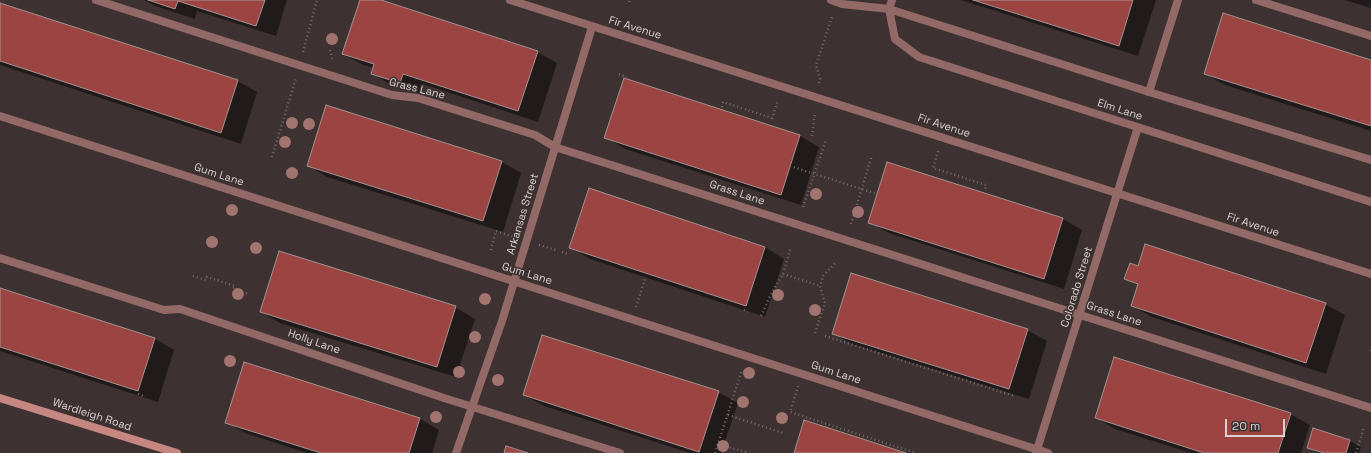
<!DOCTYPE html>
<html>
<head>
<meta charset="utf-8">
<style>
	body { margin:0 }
	#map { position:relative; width:1371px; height:453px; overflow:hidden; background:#3d3231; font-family:"Space Grotesk",sans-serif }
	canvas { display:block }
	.scale { position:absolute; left:1225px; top:419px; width:60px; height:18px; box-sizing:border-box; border:2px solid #d9d2d1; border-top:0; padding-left:5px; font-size:12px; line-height:14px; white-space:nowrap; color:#d9d2d1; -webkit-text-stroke:3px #3d3231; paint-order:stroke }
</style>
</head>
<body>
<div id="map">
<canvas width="1371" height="453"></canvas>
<div class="scale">20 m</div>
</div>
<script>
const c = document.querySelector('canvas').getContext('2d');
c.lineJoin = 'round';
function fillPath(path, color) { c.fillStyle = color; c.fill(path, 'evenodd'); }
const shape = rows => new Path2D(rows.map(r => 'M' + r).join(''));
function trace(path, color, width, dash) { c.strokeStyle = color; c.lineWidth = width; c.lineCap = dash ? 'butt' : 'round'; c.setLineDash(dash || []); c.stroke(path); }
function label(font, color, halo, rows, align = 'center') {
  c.font = font + ' "Space Grotesk",sans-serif'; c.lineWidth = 3; c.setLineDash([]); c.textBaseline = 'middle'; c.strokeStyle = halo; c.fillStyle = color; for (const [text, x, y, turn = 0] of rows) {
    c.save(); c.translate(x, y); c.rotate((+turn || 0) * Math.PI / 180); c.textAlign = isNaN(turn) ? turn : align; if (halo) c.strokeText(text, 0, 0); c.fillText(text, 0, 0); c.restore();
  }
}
fillPath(shape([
	[144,0,287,0,276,36,197,11,195,19,155,6],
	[361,0,378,0,537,52,557,63,538,122,423,84,420,94,391,85,372,73,374,68,363,65,343,54],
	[961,0,1156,0,1138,56],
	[1345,0,1371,0,1371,8],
	[0,4,238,81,257,92,241,144,0,65],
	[1371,61,1371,131,1225,85,1205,74],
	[625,79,800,136,819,147,801,205,625,149,606,137],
	[326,107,502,162,521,173,503,232,327,177,308,165],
	[888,163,1063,219,1082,230,1064,289,889,233,869,222],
	[589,190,765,247,784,259,765,317,590,259,571,248],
	[1139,267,1325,304,1345,315,1326,374,1152,317,1132,306,1139,286,1126,279],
	[0,289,155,339,174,350,158,402,0,351],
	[455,307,475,319,456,377,280,323,261,312],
	[1027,330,1047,341,1029,399,852,344,833,333],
	[245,363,420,419,439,430,432,453,307,453,245,433,226,422],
	[718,392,738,403,721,453,690,453,544,406,524,395],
	[1290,414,1310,425,1301,453,1191,453,1115,429,1096,418],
	[1314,430,1350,441,1361,447,1359,453,1318,453,1308,447]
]), '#0007');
const building = shape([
	[148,0,265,0,256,26,178,1,175,9,148,0],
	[360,0,381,0,538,51,518,111,403,74,400,83,371,74,374,64,342,54,360,0],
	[973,0,1133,0,1119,46,973,0],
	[0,3,238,80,221,133,0,61,0,3],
	[1223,13,1371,60,1371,126,1204,74,1223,13],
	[624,78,800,135,781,195,604,138,624,78],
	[326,105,502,161,483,221,307,166,326,105],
	[887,162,1063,218,1044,279,868,223,887,162],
	[589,188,765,247,746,306,569,248,589,188],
	[1145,244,1326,303,1306,363,1131,306,1138,284,1124,279,1130,263,1138,266,1145,244],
	[279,251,456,306,437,367,260,312,279,251],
	[851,273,1028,329,1009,389,832,334,851,273],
	[0,288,155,338,138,391,0,347,0,288],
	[542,335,719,391,699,452,523,395,542,335],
	[1114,357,1291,413,1278,453,1204,453,1095,418,1114,357],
	[244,362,420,418,409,453,321,453,225,423,244,362],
	[804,420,906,453,794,453,804,420],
	[1313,428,1350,440,1346,453,1324,453,1307,448,1313,428],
	[506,446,528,453,504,453,506,446]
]);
fillPath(building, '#9c4441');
trace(building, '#a19392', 1);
trace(shape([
	[629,2,630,0],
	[330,50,333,61],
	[303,52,317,0],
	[619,74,627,77],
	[819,83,820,79,816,65,832,17],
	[722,107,723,102,772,118,778,100],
	[812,136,815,112],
	[938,151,933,168,986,185,985,190],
	[272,157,296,78],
	[790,166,877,194],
	[803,207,826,140],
	[851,224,872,155],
	[539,245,556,250],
	[491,250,496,231,514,237],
	[562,252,568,254],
	[783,274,820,286],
	[193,276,206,280,207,277,235,286,233,290,249,294],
	[636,307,645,279],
	[744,310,748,312],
	[761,316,770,296,783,274,791,247],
	[815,333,825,303,820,286,823,276,836,262],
	[825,336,1014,396],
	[1371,350,1371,351],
	[798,386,790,412,916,453],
	[138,394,144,396],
	[728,415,783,433],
	[718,444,749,453],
	[715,453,742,370],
	[1356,453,1364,427]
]), '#756b6a', 2.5, [1, 3]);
trace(shape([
	[96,0,392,95,418,98,535,135,555,147,1371,408],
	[831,0,842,4,889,9],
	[1256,0,1371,36],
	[0,116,1048,453],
	[0,258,164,310,180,309,444,398,620,453],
	[456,453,502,321,592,27]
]), '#926966', 8);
trace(shape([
	[1149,92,1178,0]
]), '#926966', 8);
trace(shape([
	[510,0,1371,274],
	[889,9,895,39,919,57,1371,202],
	[889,9,1149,92,1371,160],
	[889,9,892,0],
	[1036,453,1138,127]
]), '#926966', 8);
trace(shape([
	[0,398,177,453]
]), '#c68681', 8);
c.fillStyle = '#a27470';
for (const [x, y] of [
	[332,39],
	[292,123],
	[309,124],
	[285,142],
	[292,173],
	[816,194],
	[232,210],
	[858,212],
	[212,242],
	[256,248],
	[238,294],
	[778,295],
	[485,299],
	[815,310],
	[475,337],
	[230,361],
	[459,372],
	[749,373],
	[498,380],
	[743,402],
	[436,417],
	[782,418],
	[723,446]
]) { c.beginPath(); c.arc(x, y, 6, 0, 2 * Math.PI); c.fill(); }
label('11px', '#d9d2d1', '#3d3231', [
	["Fir Avenue",635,28,17],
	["Grass Lane",417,89,14],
	["Elm Lane",1120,110,18],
	["Fir Avenue",944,126,18],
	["Gum Lane",219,175,18],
	["Grass Lane",737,193,18],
	["Arkansas Street",523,214,-73],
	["Fir Avenue",1253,225,18],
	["Gum Lane",527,274,17],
	["Colorado Street",1077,287,-73],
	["Grass Lane",1114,314,18],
	["Holly Lane",314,342,19],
	["Gum Lane",836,373,18],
	["Wardleigh Road",92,415,18]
]);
</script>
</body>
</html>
